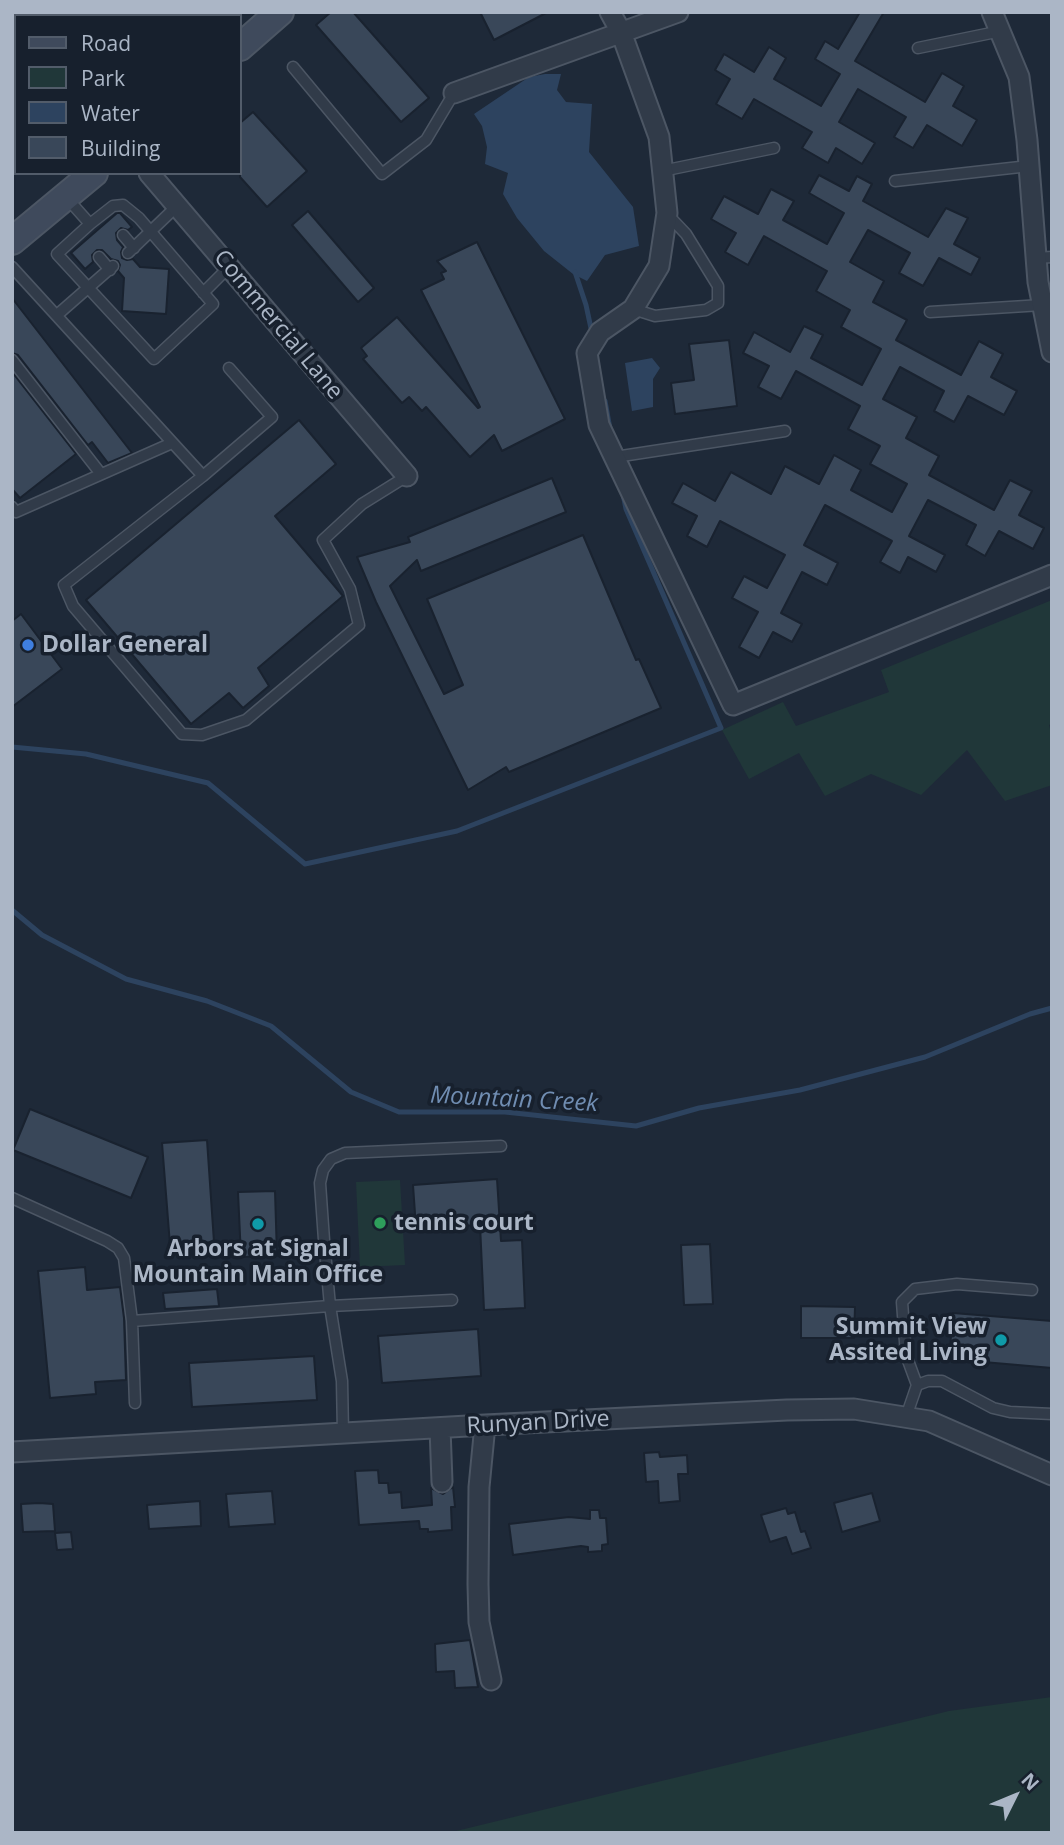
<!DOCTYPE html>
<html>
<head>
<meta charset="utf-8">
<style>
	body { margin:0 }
	#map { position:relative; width:1064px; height:1845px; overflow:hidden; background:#1e2938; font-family:"Open Sans",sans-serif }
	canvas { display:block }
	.frame { position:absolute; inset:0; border:14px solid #abb6c6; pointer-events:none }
	.legend { position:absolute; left:14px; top:14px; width:228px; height:161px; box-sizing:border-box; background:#17202d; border:2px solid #525c6a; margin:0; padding:9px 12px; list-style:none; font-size:21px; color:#abb6c6 }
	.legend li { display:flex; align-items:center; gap:14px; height:35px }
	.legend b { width:35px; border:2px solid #525c6a }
	.north { position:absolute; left:980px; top:1761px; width:70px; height:70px; -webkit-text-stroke:5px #17202d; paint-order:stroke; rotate:47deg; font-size:19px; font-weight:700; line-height:28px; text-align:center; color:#abb6c6 }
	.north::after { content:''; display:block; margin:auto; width:24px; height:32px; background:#abb6c6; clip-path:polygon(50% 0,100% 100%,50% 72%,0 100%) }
</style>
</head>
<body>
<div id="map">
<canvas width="1064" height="1845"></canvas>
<div class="frame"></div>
<ul class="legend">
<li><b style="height:9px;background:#3f4a5c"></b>Road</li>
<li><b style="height:19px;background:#203739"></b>Park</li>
<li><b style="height:19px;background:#2d435f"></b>Water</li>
<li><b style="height:19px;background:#394759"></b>Building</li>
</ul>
<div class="north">N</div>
</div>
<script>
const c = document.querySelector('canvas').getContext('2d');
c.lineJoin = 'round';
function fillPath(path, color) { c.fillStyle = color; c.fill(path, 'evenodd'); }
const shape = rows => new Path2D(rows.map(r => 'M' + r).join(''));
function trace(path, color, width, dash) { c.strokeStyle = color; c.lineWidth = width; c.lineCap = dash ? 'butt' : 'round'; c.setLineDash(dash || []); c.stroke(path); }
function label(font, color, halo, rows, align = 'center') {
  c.font = font + ' "Open Sans",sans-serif'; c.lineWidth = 7; c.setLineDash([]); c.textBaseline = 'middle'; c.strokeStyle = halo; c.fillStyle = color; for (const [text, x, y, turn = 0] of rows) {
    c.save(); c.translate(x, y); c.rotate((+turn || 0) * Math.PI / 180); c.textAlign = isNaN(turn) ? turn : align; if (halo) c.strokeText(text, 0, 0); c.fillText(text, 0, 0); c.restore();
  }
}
fillPath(shape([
	[1052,600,1052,724,1049,725,1052,736,1052,785,1005,801,967,750,921,795,871,774,825,796,799,753,749,779,722,730,783,702,796,726,889,692,881,670],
	[400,1180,405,1265,360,1267,356,1182],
	[1052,1697,1052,1833,448,1833,949,1711]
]), '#203739');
fillPath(shape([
	[545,74,561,74,557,90,566,102,592,104,589,152,633,207,639,246,605,255,587,281,573,274,544,251,517,218,503,194,508,173,485,164,487,147,482,126,474,114,529,77],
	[652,358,660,368,653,379,653,407,632,411,625,363]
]), '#2d435f');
trace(shape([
	[575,272,586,305,592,333],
	[605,401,610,429],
	[12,747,86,754,208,783,305,864,457,831,721,728,626,509,623,494],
	[12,910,42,935,126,979,207,1001,271,1026,351,1092,399,1112,505,1112,636,1126,699,1108,800,1090,925,1057,1030,1014,1052,1008]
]), '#2d435f', 5);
const building = shape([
	[331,12,353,12,429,98,401,122,316,25,331,12],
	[480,12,548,12,494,40,480,12],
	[860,12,884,12,855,61,925,102,942,73,964,86,953,106,977,120,962,146,927,125,913,148,894,137,906,117,858,89,839,122,875,143,862,164,836,148,828,163,802,148,812,132,754,99,742,119,716,104,730,79,715,70,724,54,754,72,769,47,786,58,774,79,821,106,840,74,815,59,825,41,838,49,860,12],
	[253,112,307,171,267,207,240,177,240,123,253,112],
	[819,175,849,191,857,176,872,184,863,201,928,237,946,208,968,218,954,244,980,258,971,275,939,258,923,286,899,273,910,253,868,230,850,262,884,281,873,302,907,320,896,340,961,375,979,341,1003,354,991,377,1017,391,1004,415,968,396,954,422,934,411,944,391,900,367,883,399,917,417,906,438,939,456,929,475,994,510,1010,480,1032,491,1019,515,1044,528,1033,549,999,531,985,556,966,545,976,525,928,500,909,536,945,555,936,572,908,557,900,573,880,562,892,541,825,505,804,545,838,563,827,585,802,572,781,613,802,624,792,642,773,632,759,658,739,647,758,612,732,598,744,576,767,588,785,555,720,521,707,547,687,536,697,516,672,503,683,483,715,501,731,472,771,494,785,466,819,484,834,455,861,470,851,490,892,512,907,484,870,464,880,446,848,429,860,406,796,371,781,399,758,387,769,366,743,353,754,332,790,352,804,326,823,335,811,358,862,385,881,349,841,327,850,310,816,291,827,271,764,236,748,265,725,252,736,233,711,219,724,196,758,214,771,189,794,201,783,220,827,244,844,213,809,193,819,175],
	[308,211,374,288,358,302,292,225,308,211],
	[117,213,120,213,132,227,128,230,121,228,116,233,117,240,123,247,121,252,122,258,127,260,133,259,140,267,169,269,166,314,122,311,124,278,118,271,120,265,118,261,111,259,102,250,97,250,92,255,93,262,85,269,71,253,117,213],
	[477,242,565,419,502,451,494,435,470,457,426,407,422,411,409,397,402,403,363,359,367,356,361,348,397,317,478,408,480,407,421,290,444,279,441,273,446,271,437,261,477,242],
	[12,298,132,453,108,463,92,442,88,445,18,355,12,353,12,298],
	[729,340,737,406,675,414,671,383,694,380,689,344,729,340],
	[12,372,76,454,20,498,12,489,12,372],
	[299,420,336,464,275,516,343,596,258,668,269,686,243,708,229,693,191,724,86,600,299,420],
	[552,478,566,512,421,571,417,560,390,586,444,694,463,685,427,599,583,535,636,660,639,659,661,708,509,772,506,767,468,790,376,602,357,557,410,542,408,537,552,478],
	[21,614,62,669,12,707,12,621,21,614],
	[30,1109,148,1157,131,1198,13,1150,30,1109],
	[207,1140,214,1242,170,1245,162,1143,207,1140],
	[497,1179,501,1241,522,1240,525,1308,484,1310,480,1225,416,1228,413,1185,497,1179],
	[275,1191,277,1256,241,1257,238,1192,275,1191],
	[710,1244,713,1304,684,1305,681,1245,710,1244],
	[85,1267,87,1290,120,1287,124,1318,126,1380,95,1382,96,1394,50,1398,38,1271,85,1267],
	[217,1289,219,1306,165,1309,163,1293,217,1289],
	[801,1306,855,1307,854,1338,801,1338,801,1306],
	[953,1313,1052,1321,1052,1368,949,1359,953,1313],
	[478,1329,481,1376,382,1383,378,1336,478,1329],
	[314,1356,317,1400,192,1407,189,1363,314,1356],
	[659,1452,660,1457,687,1455,688,1474,678,1474,680,1501,659,1503,658,1481,646,1482,644,1453,659,1452],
	[378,1470,379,1483,388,1483,389,1493,401,1492,402,1508,432,1505,431,1488,443,1494,453,1487,455,1507,451,1507,452,1530,428,1532,428,1529,420,1529,419,1521,359,1525,355,1471,378,1470],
	[272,1491,275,1524,229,1527,226,1494,272,1491],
	[872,1493,880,1521,842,1532,834,1503,872,1493],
	[200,1501,201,1526,149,1529,147,1505,200,1501],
	[39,1503,53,1504,55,1531,23,1532,21,1504,39,1503],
	[786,1508,788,1514,795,1512,801,1532,805,1531,811,1548,792,1554,786,1537,770,1542,761,1515,786,1508],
	[590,1510,599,1510,600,1518,606,1518,608,1544,602,1545,602,1551,588,1552,588,1547,581,1546,513,1555,509,1524,569,1517,590,1519,590,1510],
	[71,1532,73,1549,57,1550,55,1533,71,1532],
	[470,1640,478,1687,455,1688,454,1671,436,1672,435,1644,470,1640]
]);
fillPath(building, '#394759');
trace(building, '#19222f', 2);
const lane = shape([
	[918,48,1001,31],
	[293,67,382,174,426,140,454,93],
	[662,171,774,148],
	[895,181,1029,166],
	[66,197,90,224,57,254,154,359,213,304,139,218,123,205,113,206,90,224],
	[123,235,134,248],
	[128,253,177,206],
	[99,257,110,270],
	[1036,258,1052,257],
	[12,267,203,476,272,417,229,368],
	[203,293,229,267],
	[633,309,655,316,706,310,718,303,718,286,686,234,667,214],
	[930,312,1042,305],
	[57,315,113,266],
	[12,360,101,474],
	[615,457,785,431],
	[203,476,64,585,73,606,182,734,202,735,246,720,359,625,350,589,323,540,362,504,407,476],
	[12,507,16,512,172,443],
	[12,1198,107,1241,118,1248,124,1258,132,1321,135,1403],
	[132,1321,330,1306,452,1300],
	[917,1385,906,1355,902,1302,915,1289,957,1284,1032,1290],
	[906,1417,917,1385,928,1381,942,1381,993,1408,1010,1412,1052,1414],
	[343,1433,342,1381,330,1306,324,1240,320,1183,323,1170,331,1159,345,1153,501,1146]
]);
const street = shape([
	[610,12,621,32,659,137,667,213,659,266,633,309,600,332,587,353,599,425,733,705,1052,575],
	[992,12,1019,77,1027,140,1038,282,1052,352],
	[454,93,678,12],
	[149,173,407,476],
	[485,1425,479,1487,478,1584,479,1622,491,1680],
	[440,1428,442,1482],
	[12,1452,485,1425,787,1410,854,1409,929,1421,1052,1475]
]);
const secondary = shape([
	[240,47,280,12],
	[12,241,94,173]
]);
trace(lane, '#4c5664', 13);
trace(street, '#4c5664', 23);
trace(secondary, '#4c5664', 30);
trace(lane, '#313b49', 10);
trace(street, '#313b49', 19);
trace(secondary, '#3f4a5c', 26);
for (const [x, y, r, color] of [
	[28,645,7,"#3f7fe0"],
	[380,1223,7,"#2e9e5b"],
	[258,1224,7,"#0f9aa8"],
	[1001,1340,7,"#0f9aa8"]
]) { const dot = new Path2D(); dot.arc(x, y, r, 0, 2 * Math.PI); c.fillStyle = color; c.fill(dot); trace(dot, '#17202d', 2.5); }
label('23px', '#abb6c6', '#17202d', [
	["Commercial Lane",278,325,50],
	["Runyan Drive",538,1423,-3]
]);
label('bold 23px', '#abb6c6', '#17202d', [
	["Dollar General",42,645],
	["tennis court",394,1223],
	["Arbors at Signal",258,1249,"center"],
	["Mountain Main Office",258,1275,"center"],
	["Summit View",987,1327,"right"],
	["Assited Living",987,1353,"right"]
], 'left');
label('italic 24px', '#708db2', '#17202d', [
	["Mountain Creek",514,1100,3]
]);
</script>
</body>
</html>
